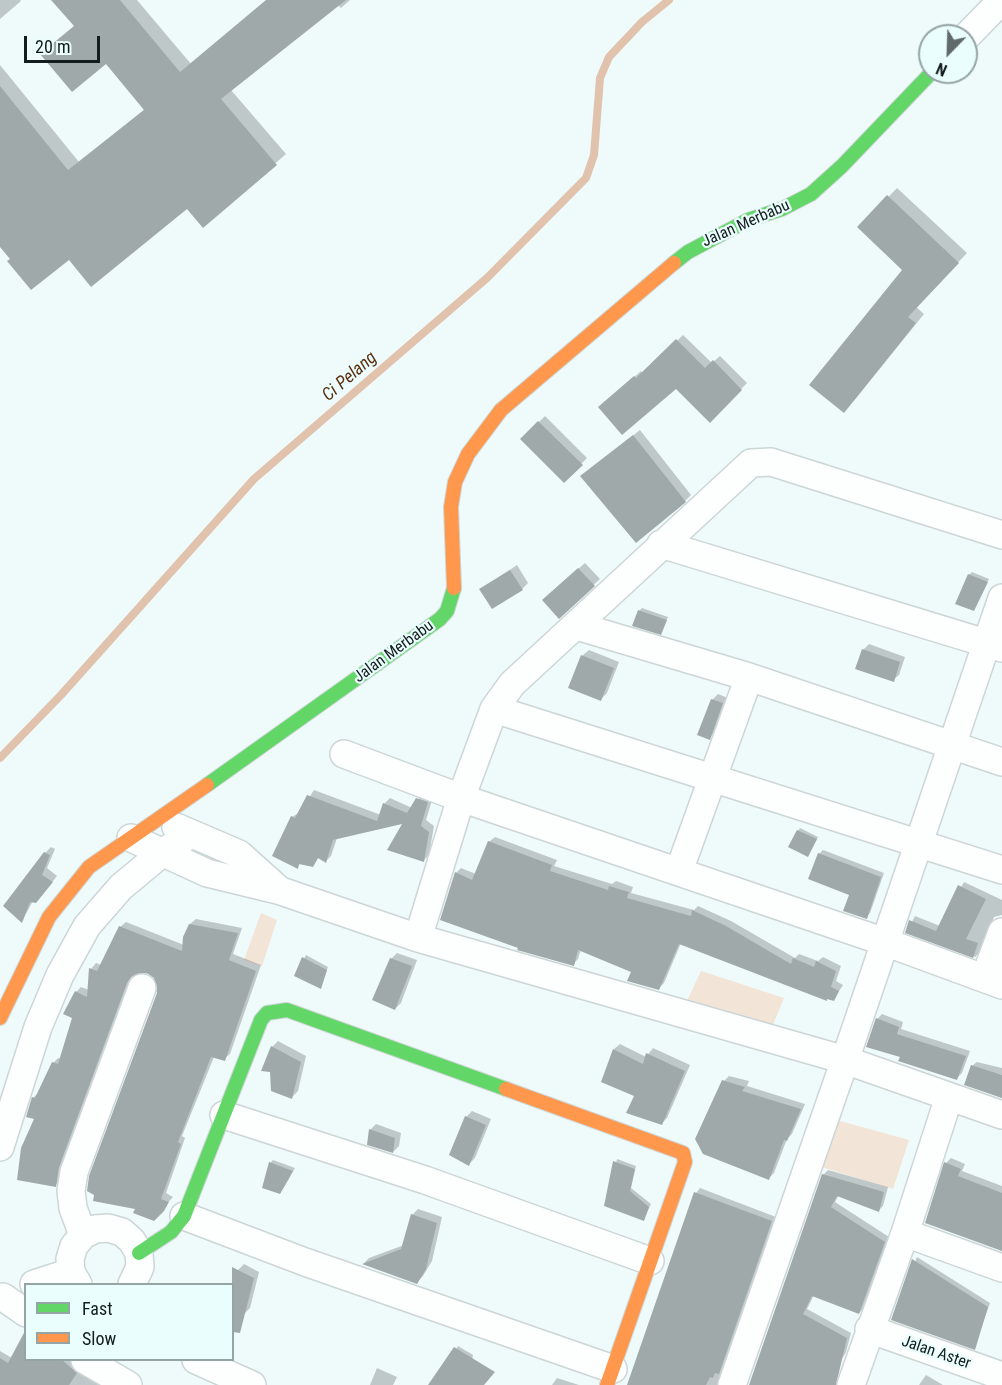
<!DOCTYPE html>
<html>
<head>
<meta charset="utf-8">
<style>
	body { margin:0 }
	#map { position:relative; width:1002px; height:1385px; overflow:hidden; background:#effafa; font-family:"Roboto Condensed",sans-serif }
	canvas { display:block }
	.legend { position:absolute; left:24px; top:1283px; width:210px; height:78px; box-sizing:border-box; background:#ebfefe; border:2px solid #95a4a4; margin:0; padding:8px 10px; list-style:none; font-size:18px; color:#141d1d }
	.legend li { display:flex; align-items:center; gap:12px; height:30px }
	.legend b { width:30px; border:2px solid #95a4a4 }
	.north { position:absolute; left:918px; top:24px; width:60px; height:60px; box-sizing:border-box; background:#ebfefe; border:2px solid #95a4a4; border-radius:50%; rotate:203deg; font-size:16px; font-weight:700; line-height:24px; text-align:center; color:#141d1d }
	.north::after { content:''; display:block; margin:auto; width:21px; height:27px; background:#616a6a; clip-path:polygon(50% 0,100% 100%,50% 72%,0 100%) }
	.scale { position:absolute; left:24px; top:36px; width:76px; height:27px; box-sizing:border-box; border:3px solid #141d1d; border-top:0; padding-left:8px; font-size:18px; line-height:21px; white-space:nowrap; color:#141d1d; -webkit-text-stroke:4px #ebfefe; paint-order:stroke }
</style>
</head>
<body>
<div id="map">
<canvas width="1002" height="1385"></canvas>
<ul class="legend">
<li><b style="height:8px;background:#63d668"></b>Fast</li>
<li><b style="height:8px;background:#ff974d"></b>Slow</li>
</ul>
<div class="north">N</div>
<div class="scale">20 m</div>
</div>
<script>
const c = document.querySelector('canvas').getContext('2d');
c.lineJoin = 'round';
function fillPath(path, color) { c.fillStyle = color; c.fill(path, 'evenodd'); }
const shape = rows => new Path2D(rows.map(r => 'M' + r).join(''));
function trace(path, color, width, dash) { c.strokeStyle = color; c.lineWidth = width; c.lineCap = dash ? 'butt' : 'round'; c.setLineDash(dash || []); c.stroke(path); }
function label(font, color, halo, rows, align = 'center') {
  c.font = font + ' "Roboto Condensed",sans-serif'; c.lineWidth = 4.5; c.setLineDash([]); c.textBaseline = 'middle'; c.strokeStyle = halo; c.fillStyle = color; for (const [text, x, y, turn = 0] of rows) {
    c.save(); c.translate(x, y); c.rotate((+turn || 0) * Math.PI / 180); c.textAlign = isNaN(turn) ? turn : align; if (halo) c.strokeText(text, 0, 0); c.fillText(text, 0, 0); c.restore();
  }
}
fillPath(shape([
	[261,913,277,920,262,966,244,960],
	[701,971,784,998,765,1044,681,1014],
	[833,1119,909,1140,893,1189,818,1166]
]), '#f3e4d8');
fillPath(shape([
	[0,0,20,0,21,1,0,19],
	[55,0,137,0,191,64,267,0,350,0,341,8,338,5,231,90,286,154,204,226,187,207,69,257,12,259,0,244,0,65,79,162,145,109],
	[897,188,967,253,916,307,924,314,853,402,904,270,859,227],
	[683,335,712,363,720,356,747,383,710,421,676,387,606,402,641,371,643,374],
	[545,416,587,458,564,481,522,439],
	[640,430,691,495,685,501,582,476],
	[585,563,600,579,559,617,550,594],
	[517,565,528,583,522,589,481,589],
	[972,572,989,579,974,609,969,575],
	[642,608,668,617,661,633,639,611],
	[869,644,905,657,899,675,893,680,863,650],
	[589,650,619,662,607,693,601,699,570,687,583,655],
	[718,694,728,698,715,732,709,738,712,700],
	[314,790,381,815,384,804,390,798,412,808,423,793,433,797,426,820,434,826,429,855,424,860,405,821,337,838,331,856,326,861,319,857,312,866,301,863,297,867,292,817,300,812],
	[800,828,818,837,808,855,798,831],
	[495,837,557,860,554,866,612,884,616,881,633,887,631,893,694,910,698,906,731,921,795,958,799,954,818,961,823,957,841,966,836,981,843,985,834,999,681,943,664,983,658,989,633,971,581,949,578,959,573,964,456,873,461,868,476,874,489,842],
	[51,847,55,849,47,868,57,876,41,896,33,901,22,921,45,853],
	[823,850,884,873,870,913,866,917,851,894,819,854],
	[964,882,1002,900,1002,915,994,917,980,952,975,957,907,932,915,916,940,926],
	[196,919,242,928,233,954,261,965,230,1054,224,1059,214,1057,182,1136,185,1138,166,1193,173,1197,153,1219,137,1208,95,1194,158,994,155,976,138,971,132,977,64,1160,60,1180,55,1186,36,1118,28,1116,34,1097,39,1092,53,1063,58,1058,61,1059,73,1017,76,992,81,987,89,990,91,969,96,963,101,965,120,927,126,922,184,945,190,924],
	[397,953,417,960,401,1003,395,1009,391,959],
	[306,955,328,967,321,987,296,975],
	[882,1014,903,1022,901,1029,970,1051,962,1073,957,1078,901,1056,877,1019],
	[278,1041,306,1056,298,1091,292,1097,272,1047],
	[620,1044,646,1057,653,1048,690,1065,667,1118,661,1124,637,1095,614,1049],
	[977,1062,1002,1068,1002,1098,966,1084,972,1066],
	[729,1076,749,1081,747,1086,805,1104,792,1134,787,1139,774,1173,768,1179,724,1081],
	[472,1111,491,1119,475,1158,469,1164,466,1117],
	[376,1124,401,1133,399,1146,393,1152,370,1130],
	[951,1158,965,1164,962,1171,1002,1186,1002,1250,946,1163],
	[617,1159,636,1166,631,1188,651,1204,644,1219,606,1205],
	[273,1160,295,1168,283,1189,270,1163],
	[828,1170,888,1187,883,1206,879,1210,839,1195,835,1202,889,1237,864,1308,859,1313,814,1295,807,1309,851,1333,846,1352,827,1385,750,1385,823,1175],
	[700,1188,776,1217,721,1374,723,1385,628,1385,696,1193],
	[418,1209,442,1217,432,1261,423,1276,417,1282,364,1263,369,1258,404,1245,412,1215],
	[917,1257,990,1303,974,1348,893,1319],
	[244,1264,259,1272,250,1308,244,1314,232,1285,238,1270],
	[458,1346,473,1355,469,1378,463,1385,436,1385],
	[0,1351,12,1358,26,1360,73,1360,109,1385,0,1385],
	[377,1368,397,1377,393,1385,370,1385],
	[926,1375,943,1385,919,1385],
	[557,1378,579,1385,552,1385]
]), '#0003');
trace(shape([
	[0,758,61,695,254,479,487,278,586,178,594,155,600,78,609,57,642,22,669,0]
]), '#e1c2ad', 8);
fillPath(shape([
	[51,0,120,0,180,72,266,0,346,0,221,99,277,165,203,228,187,209,91,287,69,260,31,290,7,261,10,259,0,247,0,86,68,170,144,110,106,64,72,92,40,54,74,26],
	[887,195,959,263,908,317,916,323,844,413,809,385,902,270,857,227],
	[676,339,705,368,713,360,742,390,710,423,676,389,622,435,598,407,634,376,636,378],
	[538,421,583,465,564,483,520,439],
	[633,435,686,502,636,543,580,476],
	[578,568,595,586,559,619,542,600],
	[510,570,523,590,492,609,479,589],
	[968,574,988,582,974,611,955,604],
	[638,610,667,620,661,635,632,626],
	[862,649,900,662,894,682,855,669],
	[581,655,614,668,601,701,568,688],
	[711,699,723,703,710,740,697,735],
	[307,795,377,821,383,803,407,813,416,798,428,802,421,826,429,832,424,862,387,850,402,824,333,840,326,863,318,858,313,867,299,864,298,869,272,856,291,816,295,818],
	[797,830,817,839,808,857,788,847],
	[488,841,552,865,550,871,608,890,609,886,629,892,627,898,691,916,692,910,726,926,791,964,793,958,814,967,816,961,836,971,831,987,839,991,834,1001,827,999,827,1001,679,944,659,990,627,981,631,972,578,950,574,966,517,950,518,948,440,920,455,872,472,880],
	[44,852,50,855,42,875,53,882,36,903,30,902,22,923,3,906],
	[818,853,881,877,867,919,843,911,849,895,808,879],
	[958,885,986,899,966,939,978,943,973,958,905,933,909,920,936,931],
	[189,924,238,933,229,960,256,971,225,1061,211,1057,178,1142,181,1144,161,1199,169,1202,164,1211,154,1221,133,1213,135,1209,93,1201,94,1195,87,1191,89,1176,157,993,154,978,147,973,132,976,127,983,59,1167,56,1187,17,1180,21,1148,34,1119,26,1117,32,1097,35,1098,52,1062,58,1064,72,1018,63,1014,75,991,87,997,89,968,97,971,119,926,182,951,183,937],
	[302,957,327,970,321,989,294,976],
	[390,958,412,966,395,1010,372,1000],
	[876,1018,899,1027,897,1034,966,1056,957,1080,898,1061,900,1057,866,1047],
	[271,1046,301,1062,292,1099,271,1091,270,1072,261,1071],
	[613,1049,643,1064,646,1053,685,1071,662,1125,626,1113,634,1096,601,1082],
	[971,1065,1002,1075,1002,1098,964,1085],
	[722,1080,745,1087,742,1091,801,1109,787,1141,784,1140,769,1180,703,1154,695,1139],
	[465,1116,486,1125,469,1166,449,1155],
	[369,1129,395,1138,393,1153,367,1145],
	[613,1161,635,1169,630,1191,649,1207,644,1221,604,1206],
	[269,1162,293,1171,280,1194,262,1188],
	[944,1162,961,1169,958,1176,1002,1193,1002,1251,925,1223],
	[822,1174,884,1192,879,1212,837,1196,831,1207,885,1242,859,1314,812,1296,803,1314,847,1338,836,1385,749,1385],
	[694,1192,772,1221,719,1374,715,1373,713,1378,710,1377,706,1385,627,1385],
	[411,1214,437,1223,426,1269,417,1284,362,1264,401,1249],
	[912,1259,988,1307,975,1350,891,1320],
	[232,1267,254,1278,240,1333,232,1332],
	[26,1329,26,1359,61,1359,77,1373,69,1385,0,1385,0,1358,8,1363],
	[454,1347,495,1372,484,1385,428,1385]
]), '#a0a9a9');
const street = shape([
	[966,37,1002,0],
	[661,544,1002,648],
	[577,626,749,677,1002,762],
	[494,709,1002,870],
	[344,754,461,798,885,942,1002,985],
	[176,827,239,854,278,889],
	[131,838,207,873,281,891,418,938,845,1060,1002,1115],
	[679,871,749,677],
	[418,938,461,798,494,709,512,684,751,463,771,462,1002,535],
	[985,977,1002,932],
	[224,1115,425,1180,650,1261],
	[0,1147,38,1027,60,975,87,926,121,887,162,853,191,834],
	[184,1216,305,1262,613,1369],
	[905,1233,1002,1268],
	[83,1235,73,1208,71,1191,74,1172,142,988],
	[34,1284,71,1272],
	[78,1284,71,1272,70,1259,74,1246,83,1235,95,1229,108,1228,122,1232,132,1241,139,1253,140,1267,132,1284],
	[3,1297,26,1313],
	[869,1329,1002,1376],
	[85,1360,128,1385],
	[196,1360,252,1385],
	[732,1385,845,1060,1002,598],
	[851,1385,905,1233,949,1097]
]);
const fast = shape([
	[674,263,688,252,748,220,782,209,811,194,842,166,932,72],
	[207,785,440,619,447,611,454,588],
	[139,1253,171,1232,184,1216,261,1020,267,1013,287,1010,506,1089]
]);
const slow = shape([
	[454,588,451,507,455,482,468,454,501,410,674,263],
	[0,1018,49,917,89,867,207,785],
	[506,1089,683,1153,685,1162,607,1385]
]);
trace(street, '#cdd6d6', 30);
trace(fast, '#cdd6d6', 16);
trace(slow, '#cdd6d6', 16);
trace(street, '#fdfefe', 27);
trace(fast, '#63d668', 14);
trace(slow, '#ff974d', 14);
label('16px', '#141d1d', '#ebfefe', [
	["Jalan Merbabu",746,224,-24],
	["Jalan Merbabu",394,652,-36],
	["Jalan Aster",936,1353,19]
]);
label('italic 18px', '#603110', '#ebfefe', [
	["Ci Pelang",350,377,-41]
]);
</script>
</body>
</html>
